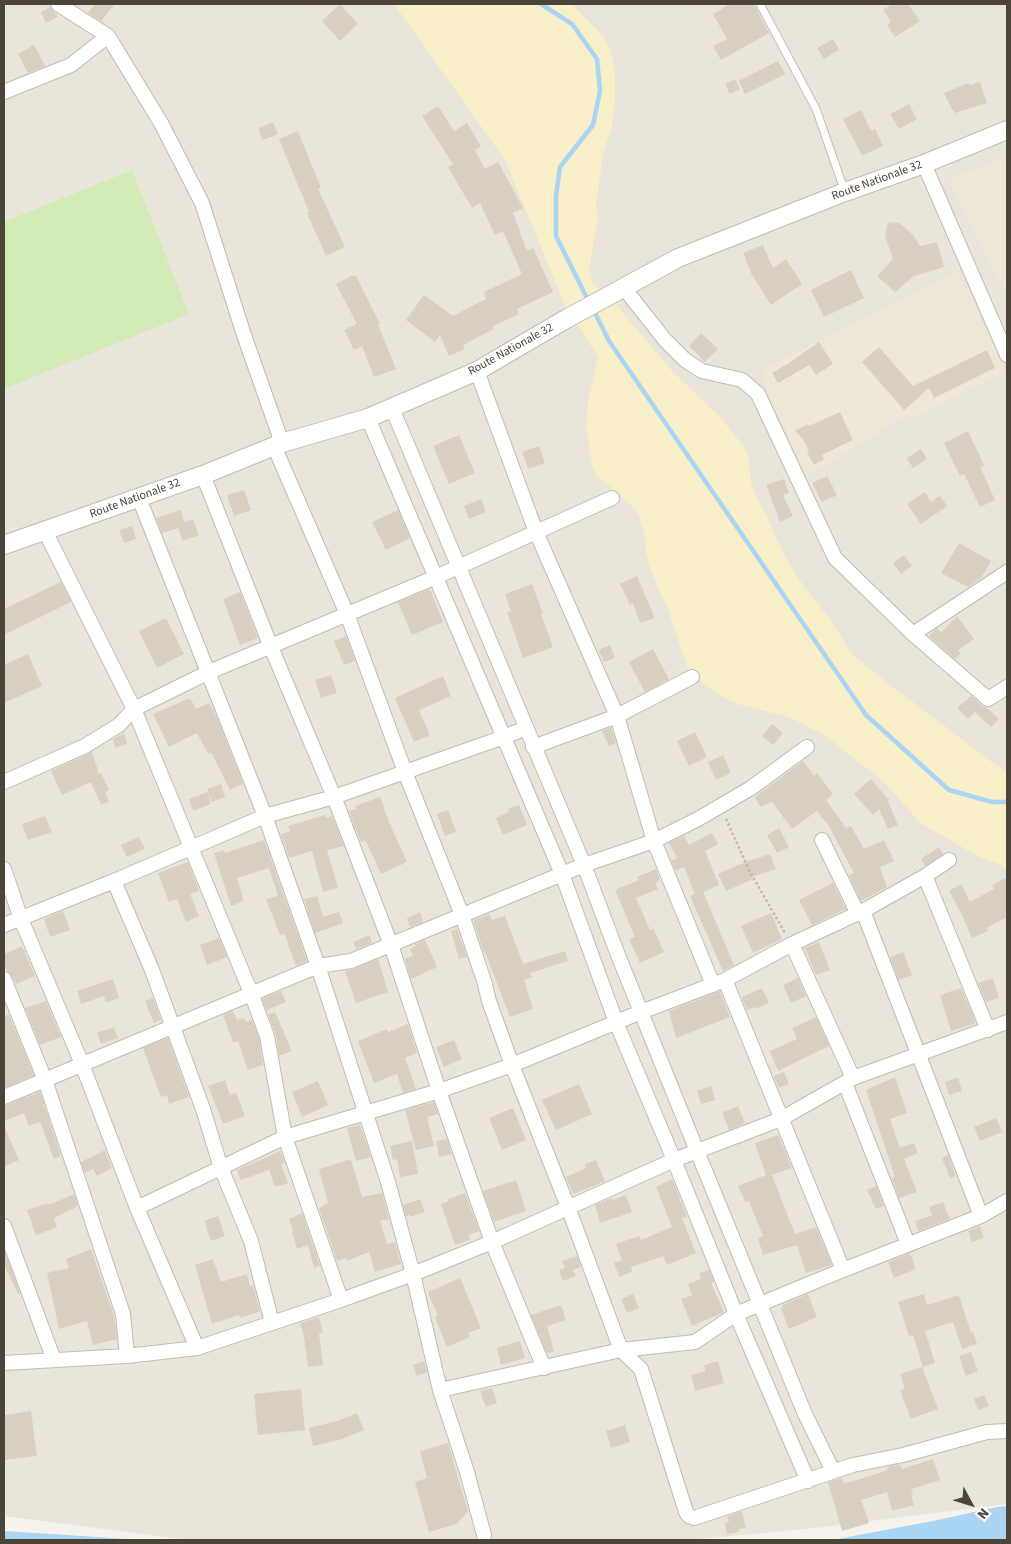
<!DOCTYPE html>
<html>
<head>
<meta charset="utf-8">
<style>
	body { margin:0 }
	#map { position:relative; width:1011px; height:1544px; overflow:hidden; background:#f6f3ec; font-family:"Source Sans 3",sans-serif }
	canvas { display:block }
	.frame { position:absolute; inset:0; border:5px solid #4b4439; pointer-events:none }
	.north { position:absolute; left:946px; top:1479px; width:50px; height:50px; -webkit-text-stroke:4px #fff; paint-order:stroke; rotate:129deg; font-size:14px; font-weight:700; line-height:20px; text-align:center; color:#4b4439 }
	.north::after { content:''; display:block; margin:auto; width:18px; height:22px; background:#4b4439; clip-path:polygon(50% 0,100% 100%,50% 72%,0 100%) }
</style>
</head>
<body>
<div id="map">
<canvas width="1011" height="1544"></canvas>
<div class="frame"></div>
<div class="north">N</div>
</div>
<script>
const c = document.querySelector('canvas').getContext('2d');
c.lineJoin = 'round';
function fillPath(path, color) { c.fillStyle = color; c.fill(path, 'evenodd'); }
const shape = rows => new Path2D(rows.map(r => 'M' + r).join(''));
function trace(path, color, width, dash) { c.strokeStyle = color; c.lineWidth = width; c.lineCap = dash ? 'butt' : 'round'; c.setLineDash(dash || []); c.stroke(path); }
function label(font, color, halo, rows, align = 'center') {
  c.font = font + ' "Source Sans 3",sans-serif'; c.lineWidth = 4.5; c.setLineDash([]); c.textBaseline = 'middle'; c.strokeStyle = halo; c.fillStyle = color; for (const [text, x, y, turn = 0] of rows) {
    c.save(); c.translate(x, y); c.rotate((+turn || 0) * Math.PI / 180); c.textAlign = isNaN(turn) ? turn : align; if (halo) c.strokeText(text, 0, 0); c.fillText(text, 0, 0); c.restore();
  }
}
fillPath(shape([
	[4,4,1007,4,1007,1504,815,1528,690,1540,189,1540,4,1516]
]), '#eae5da');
fillPath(shape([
	[1007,156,1007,296,949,179],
	[957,271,1006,372,914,419,905,416,807,477,763,381,762,370]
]), '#efe8d6');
fillPath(shape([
	[132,170,189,314,4,389,4,222]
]), '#d2eab5');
fillPath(shape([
	[394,4,571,4,604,37,610,49,613,62,615,75,615,103,611,129,603,154,596,206,598,219,589,269,592,282,606,298,614,302,673,372,718,415,743,445,748,456,751,482,755,495,768,518,772,530,791,567,806,589,830,619,851,653,881,678,946,727,987,759,1007,772,1007,869,996,863,983,859,920,823,885,783,824,735,789,717,738,704,726,699,704,685,687,666,666,604,660,593,650,567,646,554,646,540,637,511,628,502,597,476,592,465,586,426,588,399,598,357,564,303,505,160]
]), '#f9efc9');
fillPath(shape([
	[1007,1506,1007,1540,832,1540,933,1521,997,1507],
	[4,1531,127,1539,137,1540,4,1540]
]), '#a9d4f2');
trace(shape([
	[541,4,572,24,597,59,600,91,593,125,560,167,556,196,556,236,589,302],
	[593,309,609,341,866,715,949,790,992,802,1007,802]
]), '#a9d4f2', 4.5);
fillPath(shape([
	[95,4,115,4,101,21,88,13],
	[340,4,358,24,340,41,322,21],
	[730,4,754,4,769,33,721,60,713,46,727,39,713,14],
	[892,4,908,4,920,21,895,37,887,25,891,22,883,10],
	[50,7,58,17,46,23,41,12],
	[833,39,839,50,824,59,817,48],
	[34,45,45,66,28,73,18,54],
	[778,61,785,74,745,94,739,81],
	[735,79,740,89,730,94,725,84],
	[980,82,987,103,955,113,951,107,944,93,968,83,970,85],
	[909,104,917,119,899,129,890,114],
	[438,106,454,131,467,123,481,146,475,150,485,169,498,162,523,208,513,213,527,251,533,248,553,292,517,309,519,314,493,326,494,329,463,345,465,349,449,356,440,335,435,342,406,320,424,295,453,316,486,299,484,292,522,274,503,231,495,235,480,203,472,208,448,167,453,164,422,116],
	[861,110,871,131,875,129,883,146,862,156,843,119],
	[273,122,278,134,263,140,258,129],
	[298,131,321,188,318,189,345,247,326,256,307,213,309,212,279,139],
	[888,222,898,223,903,226,913,235,920,246,937,242,944,267,914,276,895,292,877,276,893,259,885,236],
	[763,245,773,268,786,259,802,284,771,305,752,275,743,253],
	[851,270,864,298,824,317,811,290],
	[351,276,356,276,380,324,378,325,396,369,374,377,362,346,354,350,344,330,357,324,336,284],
	[701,333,718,349,705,362,689,346],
	[819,342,833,364,816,375,809,365,778,383,772,373,789,363],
	[879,347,913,386,987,350,995,368,934,398,929,388,904,410,862,362],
	[840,412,853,440,822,455,824,459,814,465,807,453,809,451,803,439,795,431,808,424,809,426],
	[968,431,984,465,980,467,995,500,980,507,964,474,960,476,944,443],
	[459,435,475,473,449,484,433,446],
	[539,446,545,463,528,469,522,452],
	[921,449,927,459,913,468,907,458],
	[827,476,837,495,822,502,812,483],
	[784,479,789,493,783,495,793,516,780,522,766,485],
	[244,490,251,510,234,516,227,495],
	[925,492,931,502,940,496,947,506,921,524,907,504],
	[481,499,486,512,469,519,464,506],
	[181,510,184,522,193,519,199,535,183,541,178,528,162,533,156,518],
	[398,510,410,538,386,550,372,522],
	[132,526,136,539,124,543,119,530],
	[959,543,991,561,981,578,968,587,941,573],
	[904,555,912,566,901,574,893,563],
	[637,576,655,618,640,623,633,603,630,605,620,584],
	[61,582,71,602,4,635,4,609],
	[532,584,543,614,541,614,553,647,523,658,507,612,511,611,505,594],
	[430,589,443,622,412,635,398,602],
	[240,592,258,638,240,645,223,599],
	[957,616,974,639,958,650,961,653,955,659,929,636,937,628,941,633],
	[166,618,184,654,157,668,139,631],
	[346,636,355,661,344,665,334,641],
	[610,645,615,658,604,662,599,650],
	[653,649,669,679,645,692,629,662],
	[28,654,42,686,4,703,4,665],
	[331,675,337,693,321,698,315,680],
	[443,676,451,696,419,710,430,735,414,742,395,698],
	[971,696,982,706,987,708,999,719,991,727,975,712,968,719,957,708],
	[190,698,196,709,209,703,218,720,243,784,230,790,211,752,208,754,197,733,169,747,153,714],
	[772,724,783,733,773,745,762,736],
	[611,727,616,743,609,746,602,731],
	[695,732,707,757,689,766,677,741],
	[124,733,127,744,115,748,113,739],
	[92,752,99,774,101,773,109,790,105,792,109,802,101,805,91,782,62,795,51,771],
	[723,755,731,773,716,780,708,762],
	[803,761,814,776,817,773,833,794,826,800,846,828,851,826,864,849,884,840,894,861,880,867,887,887,861,901,849,875,854,873,826,821,825,822,817,811,792,829,772,802,760,807,755,797],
	[871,779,889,800,888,801,898,825,888,829,879,809,873,815,854,794],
	[221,784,225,797,212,802,207,789],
	[208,792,211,804,193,811,189,799],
	[380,797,389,822,407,862,381,874,366,841,361,842,349,811,356,809,355,806],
	[519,805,527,825,503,835,496,818,509,812,508,809],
	[448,810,456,832,445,836,437,814],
	[325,815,326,818,332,816,344,846,327,850,338,888,323,892,312,851,289,858,281,834,290,831,288,826],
	[45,816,52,832,28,840,22,824],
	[779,828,789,847,777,853,767,835],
	[712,833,718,844,705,851,719,885,703,892,734,965,723,971,690,896,695,894,684,867,676,871,671,861,677,858,669,843,684,836,689,845],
	[139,837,145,849,127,857,121,845],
	[264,840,307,961,296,966,284,933,280,935,266,899,278,896,269,868,237,878,244,901,231,906,214,853,224,850,225,853],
	[939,847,943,854,925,866,921,859],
	[770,854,776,869,752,877,753,879,726,891,718,874,745,862],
	[188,862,199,891,190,894,199,916,186,922,177,899,169,902,158,873],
	[656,869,660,880,655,883,658,889,636,898,650,930,653,928,664,952,640,963,629,939,635,937,615,890,639,880,637,877],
	[1007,877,1007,913,1000,900,1007,913,1007,917,987,928,988,931,972,938,962,915,949,891,961,884,970,902,994,889,992,885],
	[833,883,846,909,812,925,799,900],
	[317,896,323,917,339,912,343,923,315,933,304,899],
	[63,911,70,930,50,937,44,919],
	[420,912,423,922,410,927,407,918],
	[771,913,782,939,753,953,741,926],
	[490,914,492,920,505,916,523,964,565,951,568,961,530,973,532,977,524,980,533,1009,510,1017,485,952,484,953,474,923,474,920],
	[457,929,467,957,459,959,451,931],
	[370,935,372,943,356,949,353,942],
	[219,938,227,957,207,965,200,945],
	[425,940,437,967,411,979,405,959,413,955,410,949,416,946,415,944],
	[819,942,830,970,816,975,805,948],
	[22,946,35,976,16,984,12,976,7,971,4,964,4,954],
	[903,952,912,975,899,980,890,957],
	[378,959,388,992,356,1003,345,971,354,969],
	[798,978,806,996,791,1003,783,985],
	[993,978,999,998,986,1002,978,983],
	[113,979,119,998,106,1003,104,996,81,1004,77,991],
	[762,988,769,1003,756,1009,755,1007,747,1010,742,997],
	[961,988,976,1023,951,1031,940,995],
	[281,991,286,1002,267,1010,262,999],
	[720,991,730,1017,676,1038,669,1011],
	[153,998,161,1020,154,1023,145,1001],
	[46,1001,61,1037,40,1045,25,1008],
	[233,1011,237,1020,244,1018,246,1022,252,1020,259,1038,263,1065,248,1070,238,1041,233,1043,223,1015],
	[275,1012,292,1051,279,1056,276,1034,268,1015],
	[9,1015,34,1075,4,1088,4,1016],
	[816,1017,829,1046,778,1071,770,1051,797,1039,792,1028],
	[408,1024,417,1053,405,1058,416,1089,403,1093,397,1074,374,1083,358,1041,387,1029,388,1032],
	[114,1027,118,1038,101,1044,97,1033],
	[168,1038,189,1097,169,1104,167,1095,161,1097,143,1048],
	[454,1040,462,1059,444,1067,436,1047],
	[784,1072,789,1084,779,1088,774,1076],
	[895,1077,907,1113,890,1119,900,1148,914,1143,918,1153,904,1159,917,1192,899,1198,892,1178,895,1177,866,1090],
	[958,1077,962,1091,949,1095,945,1082],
	[225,1080,230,1095,236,1093,245,1116,223,1124,208,1086],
	[318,1081,328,1105,302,1117,292,1092],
	[579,1084,592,1114,556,1130,542,1100],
	[711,1086,715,1100,701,1104,697,1091],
	[40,1092,61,1156,54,1159,40,1122,29,1126,24,1113,4,1121,4,1106],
	[434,1102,438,1114,427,1117,434,1146,416,1150,405,1110],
	[738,1106,745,1123,729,1130,722,1113],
	[513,1108,526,1140,502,1150,489,1118],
	[996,1118,1002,1132,980,1141,974,1127],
	[360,1125,371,1157,356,1161,347,1128],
	[4,1126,19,1160,4,1167],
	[778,1135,792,1168,772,1175,795,1234,816,1227,832,1265,806,1273,797,1245,763,1255,758,1238,763,1236,749,1201,745,1202,738,1186,766,1175,755,1143],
	[447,1139,452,1154,439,1157,436,1141],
	[412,1141,418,1174,400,1177,397,1159,393,1160,390,1146],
	[105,1150,112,1168,97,1176,93,1169,85,1173,81,1162],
	[280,1151,285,1163,281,1164,288,1183,275,1187,269,1170,241,1180,237,1170],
	[948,1155,956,1176,950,1178,942,1158],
	[351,1159,362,1197,382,1193,389,1219,380,1221,387,1244,395,1242,401,1264,375,1272,369,1252,347,1261,346,1258,337,1261,319,1208,328,1203,319,1169],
	[596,1160,605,1181,573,1194,566,1177,586,1168,585,1164],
	[672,1179,687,1217,682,1218,696,1253,667,1265,663,1256,631,1267,632,1272,619,1277,614,1263,622,1260,616,1244,639,1236,641,1240,672,1227,656,1187],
	[516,1180,526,1211,494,1222,483,1191],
	[876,1186,884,1206,876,1209,867,1190],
	[465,1193,479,1231,468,1235,470,1240,455,1245,441,1204,449,1201,448,1199],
	[74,1194,78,1206,54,1218,57,1227,36,1235,27,1210,48,1203,49,1205],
	[626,1195,632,1212,600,1223,595,1205,612,1198,613,1200],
	[420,1199,425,1212,410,1217,410,1215,406,1216,403,1205],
	[943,1202,950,1219,918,1231,915,1221,932,1215,929,1207],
	[302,1213,320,1266,314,1268,308,1245,297,1249,292,1232,293,1231,289,1219],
	[218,1216,225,1236,211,1241,204,1221],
	[980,1226,984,1238,972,1242,968,1231],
	[91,1249,114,1316,117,1339,93,1345,87,1321,59,1329,47,1273,69,1268,66,1259],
	[4,1250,20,1293,18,1294,4,1264],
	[910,1253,916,1269,894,1278,888,1262],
	[577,1256,581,1267,573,1270,576,1276,563,1281,559,1270,565,1268,562,1261],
	[213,1259,221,1282,247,1274,250,1286,253,1285,260,1311,240,1318,239,1315,212,1324,195,1265],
	[709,1270,714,1282,711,1283,724,1312,692,1326,681,1299,692,1295,688,1284,701,1279,699,1273],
	[460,1278,481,1328,468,1333,470,1337,447,1347,435,1317,438,1316,428,1292],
	[633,1294,639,1308,627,1313,621,1299],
	[808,1294,817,1317,789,1329,781,1308,783,1307,782,1305],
	[924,1294,927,1305,959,1295,971,1333,973,1332,977,1344,962,1349,953,1322,925,1331,935,1363,923,1367,913,1335,909,1336,898,1302],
	[561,1305,566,1320,547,1326,554,1351,547,1354,531,1315],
	[319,1317,323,1333,319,1334,323,1365,308,1367,304,1337,300,1323],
	[520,1341,525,1358,501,1365,497,1348],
	[971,1352,978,1371,966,1376,959,1356],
	[424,1361,427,1372,417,1376,413,1365],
	[718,1361,724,1383,695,1391,691,1375,706,1371,704,1365],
	[922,1367,938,1409,911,1419,900,1390,905,1388,900,1374],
	[492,1388,497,1403,486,1407,480,1391],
	[301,1389,305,1430,258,1435,254,1394],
	[984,1395,989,1406,978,1410,974,1399],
	[31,1411,37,1456,4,1460,4,1415],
	[357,1413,364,1430,339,1440,313,1446,309,1428,337,1421],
	[625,1425,630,1442,611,1448,606,1431],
	[448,1443,468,1511,457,1524,429,1532,415,1482,427,1478,420,1451],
	[933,1459,940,1480,911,1489,913,1495,911,1495,914,1505,892,1511,887,1492,861,1500,869,1523,842,1531,828,1482,842,1478,844,1484,888,1470,887,1467,900,1464,902,1469],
	[742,1511,746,1528,739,1529,739,1532,727,1534,725,1523,729,1522,727,1516]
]), '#d8cfc1');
const service = shape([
	[760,4,816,109,845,192]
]);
const minor = shape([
	[58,4,108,36,161,123,202,203,244,335,282,443],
	[4,92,71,65,108,36],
	[924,164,1007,355],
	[624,288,665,340,685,360,702,371,742,380,758,394,835,558,913,634,988,699,1007,687],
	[477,371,536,532,617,716,654,841,713,985],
	[392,408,584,865,618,955,697,1151,805,1414,833,1471],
	[368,418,562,874,616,1022,674,1160,736,1314,808,1481],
	[274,446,347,614,405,772,462,915,485,984,489,1001,512,1065,568,1207,621,1350,641,1369,686,1512,689,1516,694,1518,853,1465,903,1455,987,1432,1007,1431],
	[203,475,271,647,334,797,391,945,439,1091,492,1242,544,1368],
	[139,498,265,816,318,966,388,1182,413,1274,440,1390,467,1472,484,1535],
	[45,531,134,709,251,993,267,1036,285,1137,341,1300],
	[913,634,1007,572],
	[533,747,617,716,692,677],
	[4,782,85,746,119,725,134,709,209,672,436,577,612,498],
	[822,840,858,914],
	[4,869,21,919,82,1064,137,1208,197,1348],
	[925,876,988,1030],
	[114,881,152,970,203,1109,221,1168,251,1241,272,1323],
	[863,911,981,1216],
	[4,925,114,881,265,816,334,797,504,737,526,728],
	[792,944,853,1078],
	[4,979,45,1080,123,1314,127,1356],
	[725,980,843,1270],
	[845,1083,908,1244],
	[4,1097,318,966,351,961,584,865,654,841,698,819,751,788,807,747],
	[137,1208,285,1137,439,1091,512,1065,641,1012,725,980,792,944,863,911,925,876,949,860],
	[4,1226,54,1360],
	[4,1363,127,1356,197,1348,341,1300,413,1274,492,1242,674,1160,781,1119,853,1078,1007,1022],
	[440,1390,621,1350,695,1342,736,1314,843,1270,981,1216,1007,1201]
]);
const tertiary = shape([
	[4,545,203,475,282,443,368,418,477,371,566,319,678,258,845,192,924,164,1007,130]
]);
trace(service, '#c2bbae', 9);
trace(minor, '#c2bbae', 16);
trace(tertiary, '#c2bbae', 20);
trace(shape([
	[726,819,749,870,785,933]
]), '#c4b79f', 2.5, [2.5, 2.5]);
trace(service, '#fff', 7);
trace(minor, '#fff', 14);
trace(tertiary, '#fff', 18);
label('12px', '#4b4439', '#fff', [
	["Route Nationale 32",877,181,-20],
	["Route Nationale 32",511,350,-29],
	["Route Nationale 32",135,499,-20]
]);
</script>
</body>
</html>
